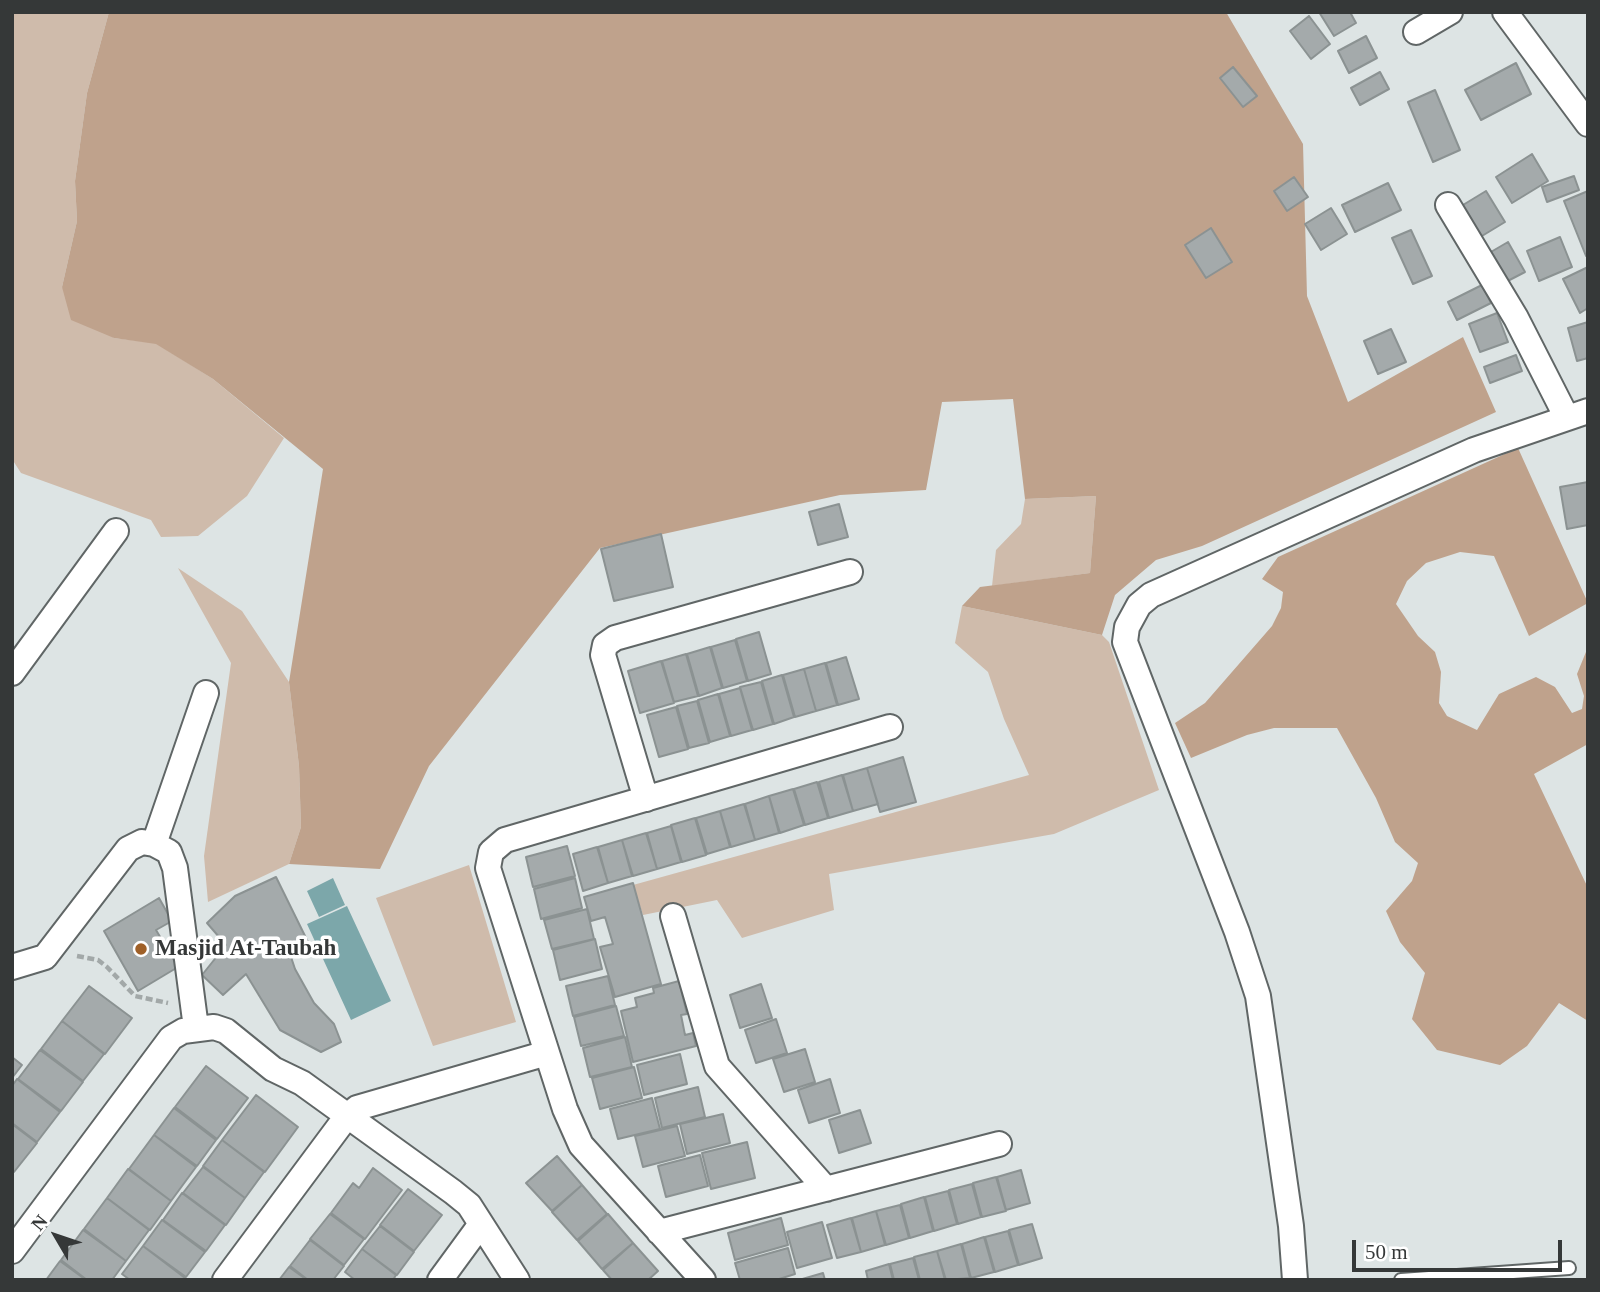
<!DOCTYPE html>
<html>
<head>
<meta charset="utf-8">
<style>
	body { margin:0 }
	#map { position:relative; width:1600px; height:1292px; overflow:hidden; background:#dde4e4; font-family:"Times New Roman",serif }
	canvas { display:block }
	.frame { position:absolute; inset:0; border:14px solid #353838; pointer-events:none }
	.north { position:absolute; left:21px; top:1201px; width:70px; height:70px; -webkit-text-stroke:5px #fff; paint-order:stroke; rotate:309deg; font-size:19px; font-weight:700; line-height:28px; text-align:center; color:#353838 }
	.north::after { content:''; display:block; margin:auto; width:24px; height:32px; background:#353838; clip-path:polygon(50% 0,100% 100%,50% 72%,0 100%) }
	.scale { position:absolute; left:1352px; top:1240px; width:210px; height:32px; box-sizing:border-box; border:4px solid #353838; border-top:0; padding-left:9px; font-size:21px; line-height:24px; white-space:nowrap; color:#353838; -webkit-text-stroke:5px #fff; paint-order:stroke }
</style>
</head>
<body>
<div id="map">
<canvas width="1600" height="1292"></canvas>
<div class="frame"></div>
<div class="north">N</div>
<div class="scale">50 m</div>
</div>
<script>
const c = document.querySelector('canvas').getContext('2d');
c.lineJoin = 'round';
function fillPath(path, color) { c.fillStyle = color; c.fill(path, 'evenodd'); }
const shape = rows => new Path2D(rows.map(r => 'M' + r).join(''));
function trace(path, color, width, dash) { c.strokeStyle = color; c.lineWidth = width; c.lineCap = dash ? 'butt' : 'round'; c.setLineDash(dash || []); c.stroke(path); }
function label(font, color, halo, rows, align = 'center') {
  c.font = font + ' "Times New Roman",serif'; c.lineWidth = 7; c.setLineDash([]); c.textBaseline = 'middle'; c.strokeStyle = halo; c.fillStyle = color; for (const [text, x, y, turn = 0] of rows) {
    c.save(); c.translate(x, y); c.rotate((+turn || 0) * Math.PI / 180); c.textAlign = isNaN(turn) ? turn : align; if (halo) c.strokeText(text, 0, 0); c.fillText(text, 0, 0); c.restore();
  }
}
fillPath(shape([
	[12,12,109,12,87,93,75,181,77,221,62,287,114,338,156,343,213,379,284,438,247,496,198,536,161,537,151,520,21,473,12,459],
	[1096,496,1090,573,992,586,996,550,1021,524,1025,499],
	[178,568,242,611,289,682,299,766,301,827,289,864,208,902,204,856,231,663],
	[962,606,1102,635,1109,642,1159,790,1054,834,829,874,834,910,742,938,717,900,643,915,633,885,1029,775,1004,719,988,672,955,643],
	[469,865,516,1022,433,1046,376,898]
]), '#cfbbab');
fillPath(shape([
	[109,12,1226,12,1303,144,1307,296,1348,402,1463,337,1496,412,1202,546,1156,560,1115,595,1102,635,962,606,980,587,1090,573,1096,496,1025,499,1013,399,942,402,926,490,840,495,600,548,429,766,380,869,289,864,301,827,299,766,289,682,323,469,213,379,156,344,114,338,71,320,62,287,77,221,75,181,87,93],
	[1518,448,1588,603,1529,636,1494,556,1460,552,1426,563,1407,581,1396,604,1418,636,1435,652,1441,672,1439,703,1447,716,1477,730,1499,694,1536,677,1555,687,1572,713,1582,709,1584,696,1577,674,1588,647,1588,744,1534,774,1588,888,1588,1021,1559,1003,1527,1046,1500,1065,1437,1050,1412,1019,1425,973,1400,942,1386,911,1412,881,1418,863,1395,842,1376,798,1337,728,1274,728,1247,735,1191,758,1175,723,1205,703,1272,626,1281,608,1283,592,1262,579,1278,557]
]), '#bfa28c');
fillPath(shape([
	[333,878,345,905,319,917,307,891],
	[347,906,391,1001,351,1020,307,924]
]), '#7ca7aa');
const building = shape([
	[1319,12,1350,12,1356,23,1334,36,1319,12],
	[1309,16,1330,44,1311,59,1290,31,1309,16],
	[1366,36,1377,58,1349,73,1338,51,1366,36],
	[1516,63,1531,94,1481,120,1465,90,1516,63],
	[1233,67,1257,96,1243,107,1220,78,1233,67],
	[1380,72,1389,89,1360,105,1351,88,1380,72],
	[1435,90,1460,150,1433,162,1408,102,1435,90],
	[1532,154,1548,181,1512,203,1496,177,1532,154],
	[1574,176,1579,190,1547,202,1542,187,1574,176],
	[1294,177,1308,197,1287,211,1274,191,1294,177],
	[1388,183,1401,210,1355,232,1342,205,1388,183],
	[1486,191,1505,222,1477,239,1458,208,1486,191],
	[1588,191,1588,256,1586,256,1564,201,1588,191],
	[1331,208,1347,234,1321,250,1305,224,1331,208],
	[1211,228,1232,262,1206,278,1185,245,1211,228],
	[1411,230,1432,276,1413,284,1392,238,1411,230],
	[1560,237,1572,267,1539,281,1527,251,1560,237],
	[1508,242,1525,272,1500,285,1484,256,1508,242],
	[1588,267,1588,308,1580,313,1563,279,1588,267],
	[1482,285,1491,303,1457,320,1448,302,1482,285],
	[1497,313,1508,342,1480,352,1469,324,1497,313],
	[1588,322,1588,358,1577,361,1568,328,1588,322],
	[1391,329,1406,362,1378,374,1364,341,1391,329],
	[1516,355,1522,371,1490,383,1484,367,1516,355],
	[1588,482,1588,525,1567,529,1560,487,1588,482],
	[839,504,848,537,818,545,809,512,839,504],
	[661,534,673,587,614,601,601,549,661,534],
	[759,632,771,674,748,681,736,639,759,632],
	[735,640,747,681,723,688,711,647,735,640],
	[710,647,722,688,699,696,687,654,710,647],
	[686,654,698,696,674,702,662,661,686,654],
	[846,657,859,699,838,705,826,663,846,657],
	[661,661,674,703,640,713,628,671,661,661],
	[825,663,837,705,816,711,804,669,825,663],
	[804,669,816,711,795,717,783,675,804,669],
	[782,675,794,717,774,724,762,681,782,675],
	[761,682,773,724,753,730,740,687,761,682],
	[740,688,752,730,731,736,719,694,740,688],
	[718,694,730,736,710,742,698,700,718,694],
	[697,701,709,743,689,748,677,706,697,701],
	[676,707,688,749,659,757,647,715,676,707],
	[903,757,916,802,880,812,867,768,903,757],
	[867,768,878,804,853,811,843,775,867,768],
	[842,775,853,811,829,818,819,782,842,775],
	[817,782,828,818,805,825,794,789,817,782],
	[793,789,804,825,780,833,769,796,793,789],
	[769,796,779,833,755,840,745,804,769,796],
	[744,804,755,840,731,847,720,811,744,804],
	[720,811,730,847,707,854,696,818,720,811],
	[695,818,706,855,682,862,671,825,695,818],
	[671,826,681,862,657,869,647,833,671,826],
	[646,833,657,869,633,876,622,840,646,833],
	[622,840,632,876,608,883,598,847,622,840],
	[567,846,575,876,533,887,526,857,567,846],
	[597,847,608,883,583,891,573,854,597,847],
	[276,877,308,942,290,954,295,969,314,1003,334,1024,341,1042,321,1052,280,1030,246,974,223,995,202,975,226,945,207,923,235,896,276,877],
	[575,878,582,908,541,919,534,889,575,878],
	[633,883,661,984,615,997,600,947,613,944,605,917,591,921,584,897,633,883],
	[159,898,172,921,156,930,178,967,138,991,104,931,159,898],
	[587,909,594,939,552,949,544,920,587,909],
	[595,939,602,969,560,980,553,950,595,939],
	[608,976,615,1005,573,1016,566,986,608,976],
	[679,981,687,1014,681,1015,685,1035,693,1033,696,1046,633,1062,621,1011,637,1007,635,998,654,993,653,988,679,981],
	[761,984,772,1018,740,1028,730,995,761,984],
	[89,986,132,1018,105,1054,62,1021,89,986],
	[616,1006,624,1036,581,1046,574,1017,616,1006],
	[776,1019,787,1053,756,1063,745,1030,776,1019],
	[62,1021,104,1054,83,1081,41,1049,62,1021],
	[625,1037,632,1067,590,1077,583,1048,625,1037],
	[805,1049,815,1082,784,1092,773,1059,805,1049],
	[40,1050,83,1082,61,1111,18,1079,40,1050],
	[680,1054,687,1084,644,1095,637,1065,680,1054],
	[12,1057,22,1065,12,1078,12,1057],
	[206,1066,248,1098,217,1139,175,1107,206,1066],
	[634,1067,642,1098,600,1109,592,1078,634,1067],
	[17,1079,60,1112,37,1142,12,1123,12,1086,17,1079],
	[830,1079,840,1113,809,1123,798,1090,830,1079],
	[698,1087,705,1117,662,1128,655,1098,698,1087],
	[256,1095,298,1127,265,1172,222,1140,256,1095],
	[652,1098,660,1129,618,1139,610,1109,652,1098],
	[174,1108,216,1140,197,1166,154,1135,174,1108],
	[860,1110,871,1143,839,1153,829,1120,860,1110],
	[723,1114,730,1143,687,1154,680,1124,723,1114],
	[12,1124,37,1143,14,1172,12,1171,12,1124],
	[677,1126,685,1156,643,1167,635,1136,677,1126],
	[154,1135,196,1167,171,1201,129,1169,154,1135],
	[222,1140,264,1172,245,1198,203,1166,222,1140],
	[747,1142,755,1178,711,1189,702,1153,747,1142],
	[700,1155,708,1186,666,1197,658,1166,700,1155],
	[557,1156,582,1185,552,1211,526,1183,557,1156],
	[203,1167,245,1198,226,1225,183,1193,203,1167],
	[373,1168,402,1190,365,1239,331,1213,353,1183,359,1188,373,1168],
	[128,1169,171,1201,150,1230,107,1198,128,1169],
	[1021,1170,1030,1203,1006,1210,997,1177,1021,1170],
	[996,1177,1006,1211,982,1217,973,1183,996,1177],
	[972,1184,981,1217,958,1224,949,1190,972,1184],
	[582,1185,607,1214,577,1240,552,1212,582,1185],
	[408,1189,442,1215,414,1251,380,1225,408,1189],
	[948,1191,957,1224,934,1231,925,1197,948,1191],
	[182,1193,225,1225,206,1251,163,1220,182,1193],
	[924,1197,933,1231,910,1238,901,1204,924,1197],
	[107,1198,149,1230,126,1261,84,1229,107,1198],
	[900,1205,909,1238,886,1245,876,1211,900,1205],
	[876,1211,885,1245,861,1252,852,1218,876,1211],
	[330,1214,364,1239,344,1265,310,1239,330,1214],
	[608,1214,633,1243,602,1269,578,1241,608,1214],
	[781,1218,788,1245,735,1260,728,1233,781,1218],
	[851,1218,861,1252,837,1258,827,1225,851,1218],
	[162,1220,205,1252,186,1277,143,1246,162,1220],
	[822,1222,832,1258,797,1268,787,1232,822,1222],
	[1032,1224,1042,1258,1019,1265,1009,1230,1032,1224],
	[380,1226,414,1252,397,1275,362,1249,380,1226],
	[83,1230,126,1261,112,1280,87,1280,61,1260,83,1230],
	[1008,1231,1018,1265,995,1272,985,1237,1008,1231],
	[984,1237,994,1272,971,1278,962,1244,984,1237],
	[310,1240,344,1266,333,1280,308,1280,290,1266,310,1240],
	[633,1243,658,1271,648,1280,612,1280,603,1270,633,1243],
	[961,1244,970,1278,946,1280,937,1251,961,1244],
	[143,1246,185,1278,184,1280,130,1280,122,1274,143,1246],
	[788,1248,795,1274,776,1280,740,1280,735,1263,788,1248],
	[362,1249,396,1275,393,1280,355,1280,345,1272,362,1249],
	[937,1251,945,1280,920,1280,914,1257,937,1251],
	[913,1258,919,1280,894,1280,890,1264,913,1258],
	[60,1261,86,1280,46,1280,60,1261],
	[889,1264,893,1280,868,1280,866,1271,889,1264],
	[289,1267,307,1280,279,1280,289,1267],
	[823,1273,825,1280,799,1280,823,1273]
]);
fillPath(building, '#a4aaab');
trace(building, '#8b9292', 2);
const lane = shape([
	[1401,1280,1569,1268]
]);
const street = shape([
	[1505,12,1588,124],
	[1416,32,1450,12],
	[1448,205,1516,318,1567,418],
	[12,673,116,531],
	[646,799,603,655,605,645,615,638,850,572],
	[154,844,169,852,175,868,196,1028],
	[673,916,717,1066,826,1189],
	[12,967,45,957,128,849,142,842,154,844,206,693],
	[547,1053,565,1109,581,1145,703,1280],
	[659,1232,999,1144],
	[12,1251,171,1038,183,1031,214,1027,226,1031,273,1069,302,1083,453,1192,469,1205,517,1280],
	[225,1280,347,1116,357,1108,547,1053,488,868,491,852,505,840,890,727],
	[440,1280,481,1224],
	[1295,1280,1291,1226,1258,996,1237,932,1125,642,1127,627,1139,605,1151,595,1474,450,1588,411]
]);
trace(lane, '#606666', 16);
trace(street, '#606666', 28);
trace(shape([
	[77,956,98,960,107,967,135,996,168,1003]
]), '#a2a8a8', 4.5, [7, 3.5]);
trace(lane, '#fff', 12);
trace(street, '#fff', 24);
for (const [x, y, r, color] of [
	[141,949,7,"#9f6028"]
]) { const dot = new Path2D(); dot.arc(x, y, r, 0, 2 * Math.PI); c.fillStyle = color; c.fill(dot); trace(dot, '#fff', 2.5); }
label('bold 23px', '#353838', '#fff', [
	["Masjid At-Taubah",155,949]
], 'left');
</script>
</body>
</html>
